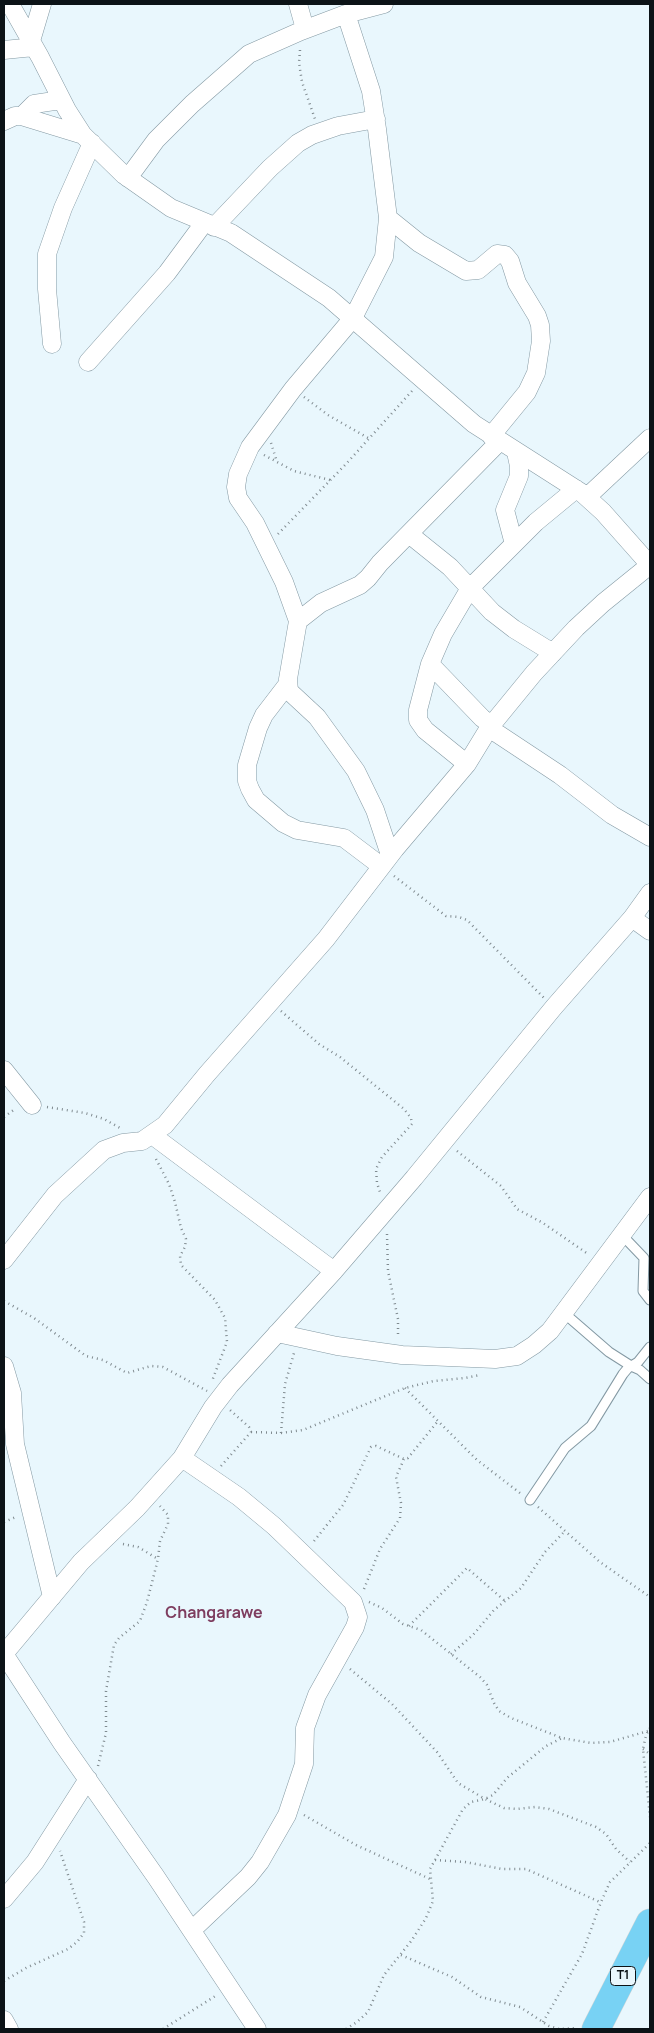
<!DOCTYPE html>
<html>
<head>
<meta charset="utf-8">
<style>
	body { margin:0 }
	#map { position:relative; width:654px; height:2033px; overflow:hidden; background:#e9f7fd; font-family:Manrope,sans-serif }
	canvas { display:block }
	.frame { position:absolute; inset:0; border:5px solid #0c1317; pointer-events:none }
</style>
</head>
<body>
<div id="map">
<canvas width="654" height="2033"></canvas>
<div class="frame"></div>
</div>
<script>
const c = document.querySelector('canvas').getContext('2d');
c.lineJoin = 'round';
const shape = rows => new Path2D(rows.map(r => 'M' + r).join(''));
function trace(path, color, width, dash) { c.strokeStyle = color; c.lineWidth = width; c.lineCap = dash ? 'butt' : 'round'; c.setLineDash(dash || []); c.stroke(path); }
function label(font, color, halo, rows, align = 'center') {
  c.font = font + ' Manrope,sans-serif'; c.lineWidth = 4; c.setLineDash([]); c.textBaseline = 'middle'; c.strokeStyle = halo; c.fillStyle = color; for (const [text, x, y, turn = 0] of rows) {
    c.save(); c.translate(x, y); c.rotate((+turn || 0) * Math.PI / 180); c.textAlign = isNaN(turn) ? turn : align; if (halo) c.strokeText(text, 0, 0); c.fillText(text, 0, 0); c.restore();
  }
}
const service = shape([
	[622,1235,644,1258,643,1291,650,1300],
	[564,1313,609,1352,631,1366,640,1370,650,1379],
	[530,1500,565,1448,591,1426,623,1374,628,1368,638,1362,650,1347]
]);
const minor = shape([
	[10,4,40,57,67,110,83,135,124,175,171,208,231,233,329,298,474,424,582,493,603,512,650,565],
	[298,4,305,29],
	[346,14,371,91,377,129,388,218,384,257,353,318,293,389,250,447,238,474,236,487,238,498,255,523,284,582,298,621,288,679,289,691,317,717,356,771,375,810,390,855],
	[31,41,42,4],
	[4,50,34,47],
	[22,116,34,104,61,100],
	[4,121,15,116,21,116,83,135],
	[128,178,156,140,192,104,249,54,301,31,346,14,384,4],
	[388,218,419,243,466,271,478,270,497,254,505,255,510,261,517,283,537,316,540,325,541,341,536,373,527,392,491,436],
	[214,227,270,168,298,143,312,135,338,126,376,119],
	[52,344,47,289,47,254,63,208,92,143],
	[88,362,167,273,204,223],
	[587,497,650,438],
	[409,534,450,567,492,612,514,629,553,653],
	[514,544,505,510,519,476,519,466,516,452],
	[298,621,321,603,360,585,368,578,380,563,499,442],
	[430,664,482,718,491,725],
	[287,685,264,715,258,728,247,765,247,781,250,789,256,800,283,823,297,830,344,838,381,866],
	[489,728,560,775,612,815,650,837],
	[467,764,425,730,418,720,418,710,430,664,443,634,470,588,536,522,576,489],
	[632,918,650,931],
	[4,1070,32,1105],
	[152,1135,334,1271],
	[4,1260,55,1195,104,1150,123,1143,142,1141,165,1125,207,1074,326,939,395,849,467,764,489,728,534,673,576,628,603,603,650,565],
	[277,1333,337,1346,402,1355,495,1359,517,1356,534,1345,550,1331,650,1197],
	[4,1366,12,1393,15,1444,52,1597],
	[182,1458,239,1497,274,1526,353,1602,358,1617,355,1627,317,1695,305,1728,304,1764,287,1815,260,1862,248,1877,192,1930],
	[4,1654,81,1562,137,1508,182,1458,213,1407,230,1385,334,1271,414,1178,554,1007,632,918,650,893],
	[4,1654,62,1743,156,1877,257,2029],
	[4,1899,35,1862,88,1779],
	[4,2020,9,2029]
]);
const trunk = shape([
	[596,2029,650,1923]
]);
trace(service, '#8499a3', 11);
trace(minor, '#8499a3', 19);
trace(trunk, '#d3d5d5', 29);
trace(shape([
	[300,50,299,63,302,82,315,119],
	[304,397,328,415,368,438],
	[271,443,277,462],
	[264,455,294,471,330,480],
	[278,534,346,464,412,391],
	[394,876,446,916,459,917,467,920,544,998],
	[281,1011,319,1044,340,1057,404,1109,411,1118,412,1124,382,1157,376,1169,377,1183,380,1192],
	[47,1107,85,1113,104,1119,120,1128],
	[4,1117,15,1109],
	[457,1151,501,1186,517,1209,543,1223,588,1254],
	[156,1159,169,1184,175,1202,181,1228,186,1239,185,1247,180,1256,181,1265,215,1300,225,1318,227,1342,212,1381],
	[387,1234,388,1271,398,1319,398,1338],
	[4,1301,34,1318,86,1356,103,1360,127,1373,151,1366,163,1367,207,1391],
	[405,1388,477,1460,520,1493],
	[251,1432,281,1433,303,1430,405,1388,434,1381,465,1378,480,1375],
	[281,1433,285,1384,294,1353],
	[221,1466,251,1432,249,1427,230,1410],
	[538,1507,600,1562,650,1597],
	[4,1522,16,1517],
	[314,1541,343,1505,371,1447,376,1446,404,1459,408,1458,438,1421],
	[123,1544,138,1547,158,1559],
	[364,1589,380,1549,400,1518,401,1503,396,1477,404,1459],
	[369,1602,382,1608,403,1624,421,1630,480,1677,487,1685,494,1703,499,1711,511,1718,562,1738,591,1743,610,1742,648,1731],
	[409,1626,467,1568,505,1601],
	[451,1654,473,1635,494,1610,521,1588,545,1552,565,1531],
	[350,1669,392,1704,437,1752,458,1783,485,1799,504,1808,517,1809,535,1807,549,1809,596,1827,606,1834,616,1849,630,1862],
	[650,1728,646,1735,643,1749,650,1817],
	[643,1749,650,1754],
	[98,1766,106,1733,106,1691,114,1645,119,1638,140,1621,147,1602,158,1559,160,1541,168,1524,168,1515,160,1506],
	[304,1815,356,1845,430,1879],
	[435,1860,465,1862,502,1869,526,1869,600,1902],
	[401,1955,452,1977,481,1997,520,2007,549,2026,559,2029,576,2028],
	[4,1981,26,1968,68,1949,77,1942,84,1933,84,1922,60,1851],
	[543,2022,582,1954,601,1902,610,1882,650,1843],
	[163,2029,217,1995],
	[346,2029,357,2022,368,2012,384,1975,412,1940,426,1918,433,1901,430,1869,463,1809,471,1802,485,1799,493,1795,507,1778,546,1746,562,1738]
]), '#808b90', 2.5, [1, 4]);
trace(service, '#fff', 9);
trace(minor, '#fff', 18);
trace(trunk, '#78d2f4', 28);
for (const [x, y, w] of [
	[623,1976,25]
]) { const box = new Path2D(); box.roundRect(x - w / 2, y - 9.5, w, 19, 4); c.fillStyle = '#e9f7fd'; c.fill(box); trace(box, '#0c1317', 1); }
label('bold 12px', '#0c1317', null, [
	["T1",623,1976]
]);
label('bold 16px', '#7e3d5f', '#e9f7fd', [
	["Changarawe",214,1614]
]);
</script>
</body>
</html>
